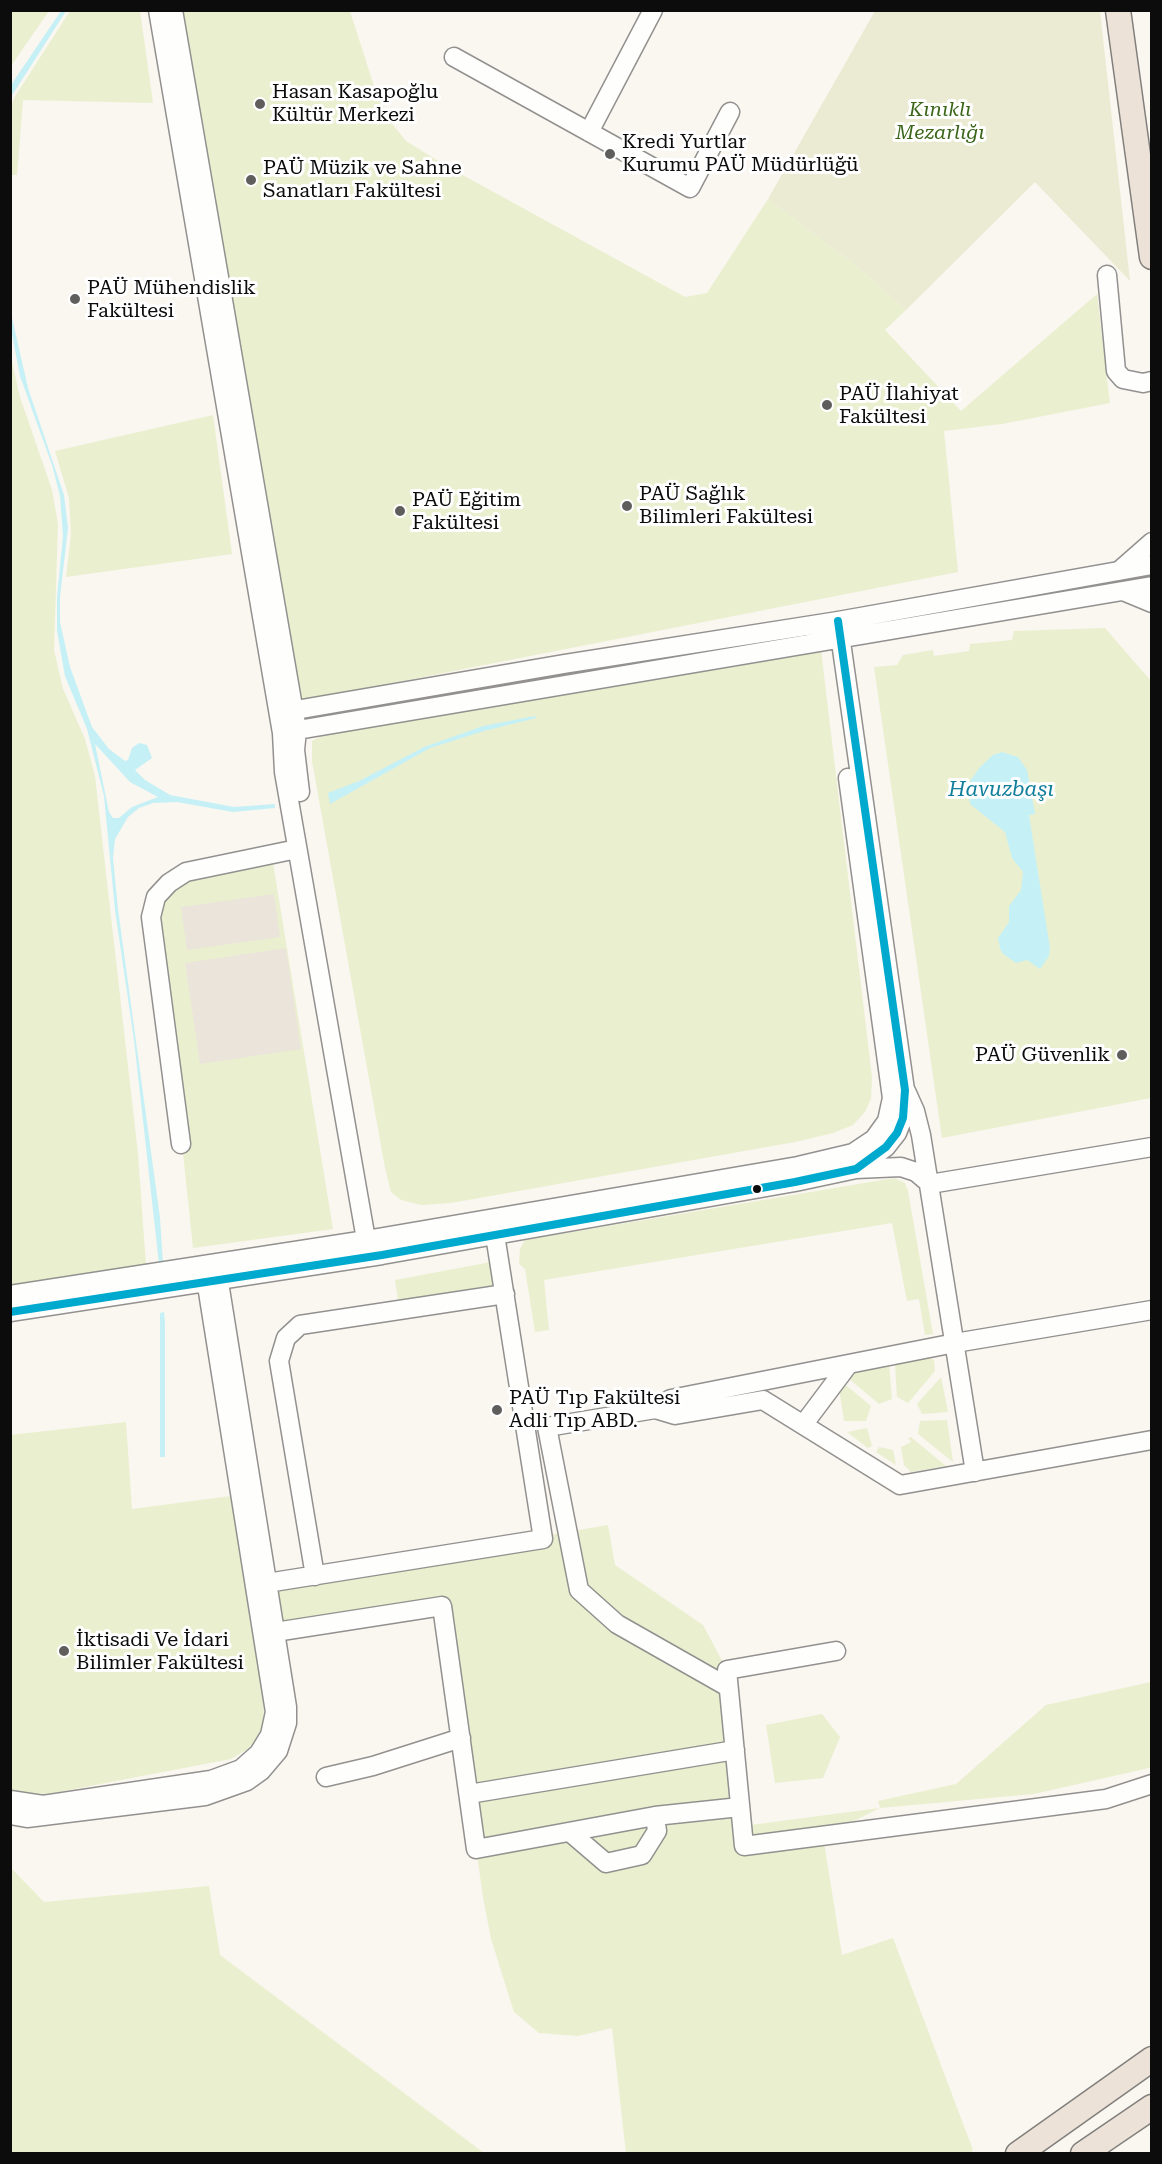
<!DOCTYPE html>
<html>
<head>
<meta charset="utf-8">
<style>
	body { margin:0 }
	#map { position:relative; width:1162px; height:2164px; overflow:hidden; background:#faf6f0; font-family:"Roboto Serif",serif }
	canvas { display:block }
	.frame { position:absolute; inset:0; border:12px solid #0c0c0c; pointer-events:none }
</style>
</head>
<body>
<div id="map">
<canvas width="1162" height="2164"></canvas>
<div class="frame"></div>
</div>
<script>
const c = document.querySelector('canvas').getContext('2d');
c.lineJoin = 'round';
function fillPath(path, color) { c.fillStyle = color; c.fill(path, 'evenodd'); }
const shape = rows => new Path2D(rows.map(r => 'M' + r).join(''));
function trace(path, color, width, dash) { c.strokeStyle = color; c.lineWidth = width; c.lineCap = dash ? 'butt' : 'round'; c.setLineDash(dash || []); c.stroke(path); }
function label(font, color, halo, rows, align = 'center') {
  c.font = font + ' "Roboto Serif",serif'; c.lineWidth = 6; c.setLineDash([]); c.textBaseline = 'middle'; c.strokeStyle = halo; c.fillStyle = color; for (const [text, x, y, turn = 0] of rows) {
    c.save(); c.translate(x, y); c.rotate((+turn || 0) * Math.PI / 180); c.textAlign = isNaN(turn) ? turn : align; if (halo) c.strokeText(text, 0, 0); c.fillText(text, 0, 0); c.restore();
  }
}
fillPath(shape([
	[11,10,49,11,11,66,10,11],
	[70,11,140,11,153,103,23,100,17,175,11,175,10,110,14,98],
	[175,11,350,11,373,83,390,121,406,141,448,167,685,297,707,293,768,199,859,268,906,310,885,330,961,411,1097,294,1110,403,1002,424,944,431,958,572,296,702],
	[10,353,20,397,52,490,58,524,54,650,63,689,85,739,95,776,138,1154,146,1265,11,1285],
	[213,415,232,554,66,577,71,534,69,498,55,451],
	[1105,628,1151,681,1151,1098,942,1138,874,667,897,665,903,655,933,650,934,656,969,651,970,644,1012,640,1014,631],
	[821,650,872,1077,871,1099,865,1112,853,1125,833,1133,795,1142,451,1203,421,1205,401,1200,391,1192,385,1168,312,761,312,741,328,733],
	[272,857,333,1229,193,1248,156,897,169,883],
	[894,1178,905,1183,908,1191,933,1334,925,1335,919,1299,907,1301,892,1223,544,1280,549,1330,535,1332,525,1269,519,1264,520,1249,525,1240],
	[491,1262,495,1285,398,1300,395,1280],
	[926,1356,934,1360,935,1371,908,1403,897,1397,895,1364],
	[889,1365,892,1399,879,1404,847,1377,852,1373],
	[941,1377,948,1412,922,1414,917,1404],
	[841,1381,871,1406,866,1421,844,1421,839,1388],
	[947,1420,953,1462,918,1434,920,1421],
	[126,1422,132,1509,231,1496,264,1698,263,1732,248,1749,231,1759,48,1794,14,1792,11,1789,10,1435],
	[867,1428,872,1446,868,1448,847,1432],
	[911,1437,946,1466,911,1472,904,1465,901,1447,911,1442,908,1438],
	[879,1447,893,1450,896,1465,876,1452],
	[608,1525,615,1565,703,1625,727,1670,743,1826,880,1808,878,1801,956,1784,1046,1705,1151,1682,1152,1766,1149,1768,1034,1794,880,1808,823,1836,842,1955,893,1938,973,2150,969,2154,626,2153,612,2028,578,2036,539,2033,514,2012,491,1939,483,1897,442,1606,275,1632,267,1583],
	[822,1714,840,1737,823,1778,775,1783,766,1725],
	[11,1868,44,1902,209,1886,220,1955,484,2153,11,2153]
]), '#eaf0cf');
fillPath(shape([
	[875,11,1100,11,1130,281,1035,182,906,310,859,268,768,199]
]), '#ebead3');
fillPath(shape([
	[274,894,280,937,187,950,181,907],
	[286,948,301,1049,200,1064,185,963]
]), '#ebe4db');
fillPath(shape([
	[61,11,66,11,11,97,11,85],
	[10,309,28,388,64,495,68,528,60,597,60,622,70,667,92,727,109,749,125,761,128,760,132,748,139,743,147,745,152,758,135,770,145,780,170,795,234,807,275,804,275,808,233,812,177,802,153,803,139,808,128,817,115,839,113,858,118,909,160,1218,163,1263,159,1264,134,1040,115,910,104,796,87,729,65,676,57,631,57,597,63,536,60,496,52,465,20,376,11,329],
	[95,744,130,782,158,797,132,807,119,818,113,818,109,812],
	[535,716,536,718,484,731,430,748,330,804,328,793,359,781,424,747,483,726],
	[1002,752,1018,757,1027,770,1035,814,1029,815,1050,948,1049,956,1040,969,1027,960,1016,963,1002,953,1000,948,998,938,1009,922,1009,906,1021,890,1023,872,1012,858,1005,832,971,805,967,795,968,784,980,767,993,755],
	[164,1312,165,1324,165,1457,160,1457,160,1313]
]), '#c5f0f6');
const minor = shape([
	[158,10,282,733,284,772,368,1251],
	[173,10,297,730,295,750,300,792],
	[454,57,690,188,730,112],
	[589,132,653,10],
	[1107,275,1116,371,1123,379,1143,383,1152,381],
	[1119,571,1152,542],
	[1123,591,1152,603],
	[284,712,564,664,838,621,1152,565],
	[286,732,1152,586],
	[906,1091,915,1111,921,1135,975,1472],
	[181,1144,151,917,156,897,169,883,186,872,297,849],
	[856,1169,901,1167,916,1172,930,1184],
	[930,1184,1152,1147],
	[10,1295,379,1238,798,1166,853,1153,874,1139,887,1121,892,1098,848,778],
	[10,1312,382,1255,795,1182,856,1169,886,1147,897,1133,903,1118,905,1090,838,621],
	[655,1409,675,1415,763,1400,900,1485,1152,1440],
	[803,1425,848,1365],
	[315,1576,279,1361,286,1338,300,1325,505,1294],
	[267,1583,543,1539,495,1235],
	[275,1632,442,1606,476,1849,655,1816,740,1807],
	[836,1651,727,1670,744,1846,1106,1799,1152,1784],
	[728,1687,617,1624,579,1590,547,1427,655,1409,671,1399,955,1343,1152,1310],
	[326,1777,373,1766,461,1738],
	[469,1794,735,1750],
	[10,1800,43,1805,211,1780,241,1769,259,1753,270,1735,275,1712,205,1273],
	[10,1815,27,1818,205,1796,247,1781,261,1771,278,1751,287,1723,287,1707,217,1270],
	[571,1833,606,1863,642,1855,657,1831,655,1816]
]);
const major = shape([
	[1118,10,1152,257],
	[1018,2154,1152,2059],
	[1083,2154,1152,2107]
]);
trace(minor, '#93918f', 21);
trace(major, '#807f7c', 27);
trace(minor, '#fefefd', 18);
trace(major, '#ece2d7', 24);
trace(shape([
	[10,1312,382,1255,795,1182,856,1169,886,1147,897,1133,903,1118,905,1090,838,621]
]), '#00a9ce', 8);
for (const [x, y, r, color] of [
	[260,104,6,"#5f5e5c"],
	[610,154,6,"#5f5e5c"],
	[251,180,6,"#5f5e5c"],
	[75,299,6,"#5f5e5c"],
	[827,405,6,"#5f5e5c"],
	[627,506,6,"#5f5e5c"],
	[400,511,6,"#5f5e5c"],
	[1122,1055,6,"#5f5e5c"],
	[757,1189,5,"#0c0c0c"],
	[497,1410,6,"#5f5e5c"],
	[64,1651,6,"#5f5e5c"]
]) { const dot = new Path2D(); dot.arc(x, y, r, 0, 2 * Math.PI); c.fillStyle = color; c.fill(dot); trace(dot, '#fff', 2); }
label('20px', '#0c0c0c', '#fff', [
	["Hasan Kasapoğlu",272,92],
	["Kültür Merkezi",272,115],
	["Kredi Yurtlar",622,142],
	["Kurumu PAÜ Müdürlüğü",622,165],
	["PAÜ Müzik ve Sahne",263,168],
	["Sanatları Fakültesi",263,191],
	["PAÜ Mühendislik",87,288],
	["Fakültesi",87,311],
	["PAÜ İlahiyat",839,394],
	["Fakültesi",839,417],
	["PAÜ Sağlık",639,494],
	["Bilimleri Fakültesi",639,517],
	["PAÜ Eğitim",412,500],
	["Fakültesi",412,523],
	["PAÜ Güvenlik",1110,1055,"right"],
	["PAÜ Tıp Fakültesi",509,1398],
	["Adli Tıp ABD.",509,1421],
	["İktisadi Ve İdari",76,1640],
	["Bilimler Fakültesi",76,1663]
], 'left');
label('italic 20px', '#3b661a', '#fff', [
	["Kınıklı",940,110],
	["Mezarlığı",940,133]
]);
label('italic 21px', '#117e9b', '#fff', [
	["Havuzbaşı",1001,790]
]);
</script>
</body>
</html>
